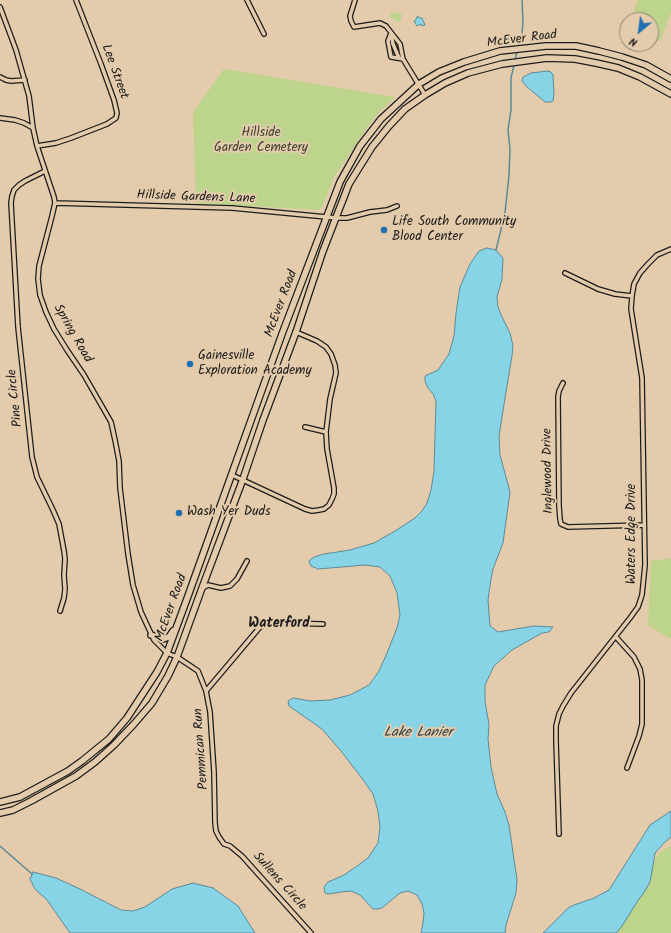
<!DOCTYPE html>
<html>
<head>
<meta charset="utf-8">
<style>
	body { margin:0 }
	#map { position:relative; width:671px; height:933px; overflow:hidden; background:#e3cbab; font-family:Kalam,sans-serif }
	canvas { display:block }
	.north { position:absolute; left:619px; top:12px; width:40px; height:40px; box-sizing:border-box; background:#e3cbab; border:1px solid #938572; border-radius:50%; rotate:209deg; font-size:11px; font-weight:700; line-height:16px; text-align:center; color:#1c1c1c }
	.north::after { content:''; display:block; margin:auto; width:14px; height:18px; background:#1f6fb2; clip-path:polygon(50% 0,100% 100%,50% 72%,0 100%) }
</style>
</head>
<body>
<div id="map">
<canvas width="671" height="933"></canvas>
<div class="north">N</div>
</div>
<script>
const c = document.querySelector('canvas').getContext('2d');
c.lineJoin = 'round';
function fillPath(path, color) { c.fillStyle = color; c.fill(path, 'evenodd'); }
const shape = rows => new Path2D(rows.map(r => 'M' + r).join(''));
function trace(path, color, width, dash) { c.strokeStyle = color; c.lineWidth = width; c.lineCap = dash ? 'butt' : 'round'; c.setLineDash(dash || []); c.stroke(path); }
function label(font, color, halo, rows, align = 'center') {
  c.font = font + ' Kalam,sans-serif'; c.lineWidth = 4; c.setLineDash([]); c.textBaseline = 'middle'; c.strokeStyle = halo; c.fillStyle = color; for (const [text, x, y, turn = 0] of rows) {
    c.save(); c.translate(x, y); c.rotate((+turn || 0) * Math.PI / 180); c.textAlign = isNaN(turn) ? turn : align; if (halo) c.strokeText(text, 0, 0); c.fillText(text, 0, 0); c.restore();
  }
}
fillPath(shape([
	[638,0,671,0,671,13,660,41,651,38,651,20,631,20],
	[391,12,402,14,400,21,397,22,390,17],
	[224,69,395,97,380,111,366,129,334,177,323,205,319,210,196,203,193,112],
	[671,558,671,639,648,625,651,561],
	[671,846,671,933,610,933,660,852]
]), '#bcd48b');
const water = shape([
	[417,17,419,17,420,18,422,18,425,25,422,26,421,24,417,26,414,21,416,20,416,19,417,17],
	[548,71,551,72,553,75,554,94,553,101,550,102,545,102,526,86,522,81,523,77,531,73,548,71],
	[487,248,496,250,503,258,502,279,497,297,498,307,502,317,510,333,513,346,512,356,506,392,499,436,500,455,510,492,503,543,493,569,491,579,488,600,490,626,498,632,534,626,553,627,549,632,542,633,512,650,494,666,485,685,485,701,489,725,488,739,491,767,497,794,505,812,509,825,517,880,516,893,506,925,505,933,421,933,423,923,424,913,422,904,417,895,408,891,400,893,382,908,377,909,373,909,360,895,351,891,341,892,329,894,325,893,324,887,328,882,344,875,357,866,368,858,378,843,380,827,378,811,373,794,361,777,341,751,322,729,289,706,288,701,293,698,311,701,330,700,350,695,369,685,379,671,387,653,397,628,400,615,397,593,390,576,380,567,365,565,318,569,311,566,309,561,314,557,324,554,350,550,374,543,395,531,415,518,422,511,427,503,431,490,434,471,436,401,433,394,428,388,425,381,425,376,438,370,449,354,454,336,456,313,460,287,470,264,479,251,487,248],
	[671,811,671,837,664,843,655,853,651,877,649,884,643,894,639,899,622,926,618,931,616,933,543,933,568,908,574,905,594,898,609,890,650,825,671,811],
	[33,872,56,878,80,889,121,910,133,911,145,907,172,889,193,883,213,888,238,906,255,933,70,933,47,900,35,889,30,879,33,872]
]);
fillPath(water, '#88d4e7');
trace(water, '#5d8a96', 1);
trace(shape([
	[518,47,522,34,523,22,522,0],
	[515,61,517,51],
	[496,250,505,213,509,175,510,149,508,130,511,110,511,78,514,65],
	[0,846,32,874]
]), '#5d8a96', 1.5);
const minor = shape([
	[247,0,264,34],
	[355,0,350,16,351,21,354,27,380,23,386,26,400,44,403,59,425,95],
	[0,7,16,50,29,96,33,128,37,146,54,197,55,203,52,216,39,266,38,279,40,295,46,312,54,329,67,350,84,375,111,422,115,440,119,461,120,488,128,554,133,585,141,612,154,640,167,653,177,657,198,671,206,691,210,712,214,772,215,823,216,831,219,837,224,844,230,846,242,856,311,933],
	[391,33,388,41,391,57,403,59],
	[391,34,393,44,399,58],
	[0,77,6,80,11,81,25,80],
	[0,118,15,120,24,123,33,128],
	[37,146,56,143,71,138,107,124,116,118,117,113,114,100,101,64,76,0],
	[45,171,25,181,19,185,14,190,12,196,11,203,18,327,32,457,37,477,53,510,59,524,64,551,65,559,64,575,65,589,64,598,60,611],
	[55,203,232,208,337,218,347,218,370,212,387,210,397,206],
	[565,273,598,289,615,294,632,296],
	[563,383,559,391,558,397,559,506,560,519,561,524,568,527,644,525],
	[305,427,326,432],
	[232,475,305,509,312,511,319,510,324,509,329,505,332,499,334,494,334,488,327,449,326,432,330,399,336,373,335,365,331,354,326,347,317,341,296,332],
	[203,588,208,585,221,588,230,586,237,579,247,561],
	[616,637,634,657,640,669,642,680,642,724,639,736,627,768],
	[206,691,260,627,264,625,280,623,323,624],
	[559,834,556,741,556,726,559,714,563,706,571,693,630,618,638,607,642,595,645,565,642,378,631,309,632,296,634,284,640,273,648,264,657,255,671,249]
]);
const primary = shape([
	[151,635,163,639,169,637,173,631],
	[0,802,20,797,68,771,82,761,109,739,127,718,157,672,167,653,188,596,282,334,340,182,360,146,381,119,419,84,439,72,464,62,500,51,546,46,576,46,599,51,622,57,646,65,671,79],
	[0,813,13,810,31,801,76,776,95,762,114,745,134,724,152,703,168,676,177,657,202,588,243,479,263,420,296,332,323,251,349,184,372,147,389,126,405,109,425,95,445,83,468,73,502,64,547,58,575,59,596,63,618,68,640,77,671,94]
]);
trace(minor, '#1c1c1c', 6);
trace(primary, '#1c1c1c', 8);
trace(minor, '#e3cbab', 3.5);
trace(primary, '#e3cbab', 5.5);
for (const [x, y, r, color] of [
	[384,230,4,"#1f6fb2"],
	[190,364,4,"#1f6fb2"],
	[179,513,4,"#1f6fb2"]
]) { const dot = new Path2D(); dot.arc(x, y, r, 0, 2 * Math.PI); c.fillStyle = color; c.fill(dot); trace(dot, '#e3cbab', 1.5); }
label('13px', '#1c1c1c', '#e3cbab', [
	["McEver Road",522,40,-7],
	["Lee Street",114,72,70],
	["Hillside Gardens Lane",196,198,2],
	["McEver Road",282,304,-69],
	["Spring Road",72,334,60],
	["Pine Circle",16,398,-96],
	["Inglewood Drive",549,471,-91],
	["Waters Edge Drive",633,534,-90],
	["McEver Road",172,608,-70],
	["Pemmican Run",202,749,-94],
	["Sullens Circle",279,882,48]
]);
label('13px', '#3c4132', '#e3cbab', [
	["Hillside",261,134],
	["Garden Cemetery",261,149]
]);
label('13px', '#1c1c1c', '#e3cbab', [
	["Life South Community",392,223],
	["Blood Center",392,238],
	["Gainesville",198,357],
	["Exploration Academy",198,372],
	["Wash Yer Duds",187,513]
], 'left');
label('bold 14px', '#1c1c1c', '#e3cbab', [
	["Waterford",279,625]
]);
label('italic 14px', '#324145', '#e3cbab', [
	["Lake Lanier",418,734]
]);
</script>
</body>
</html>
